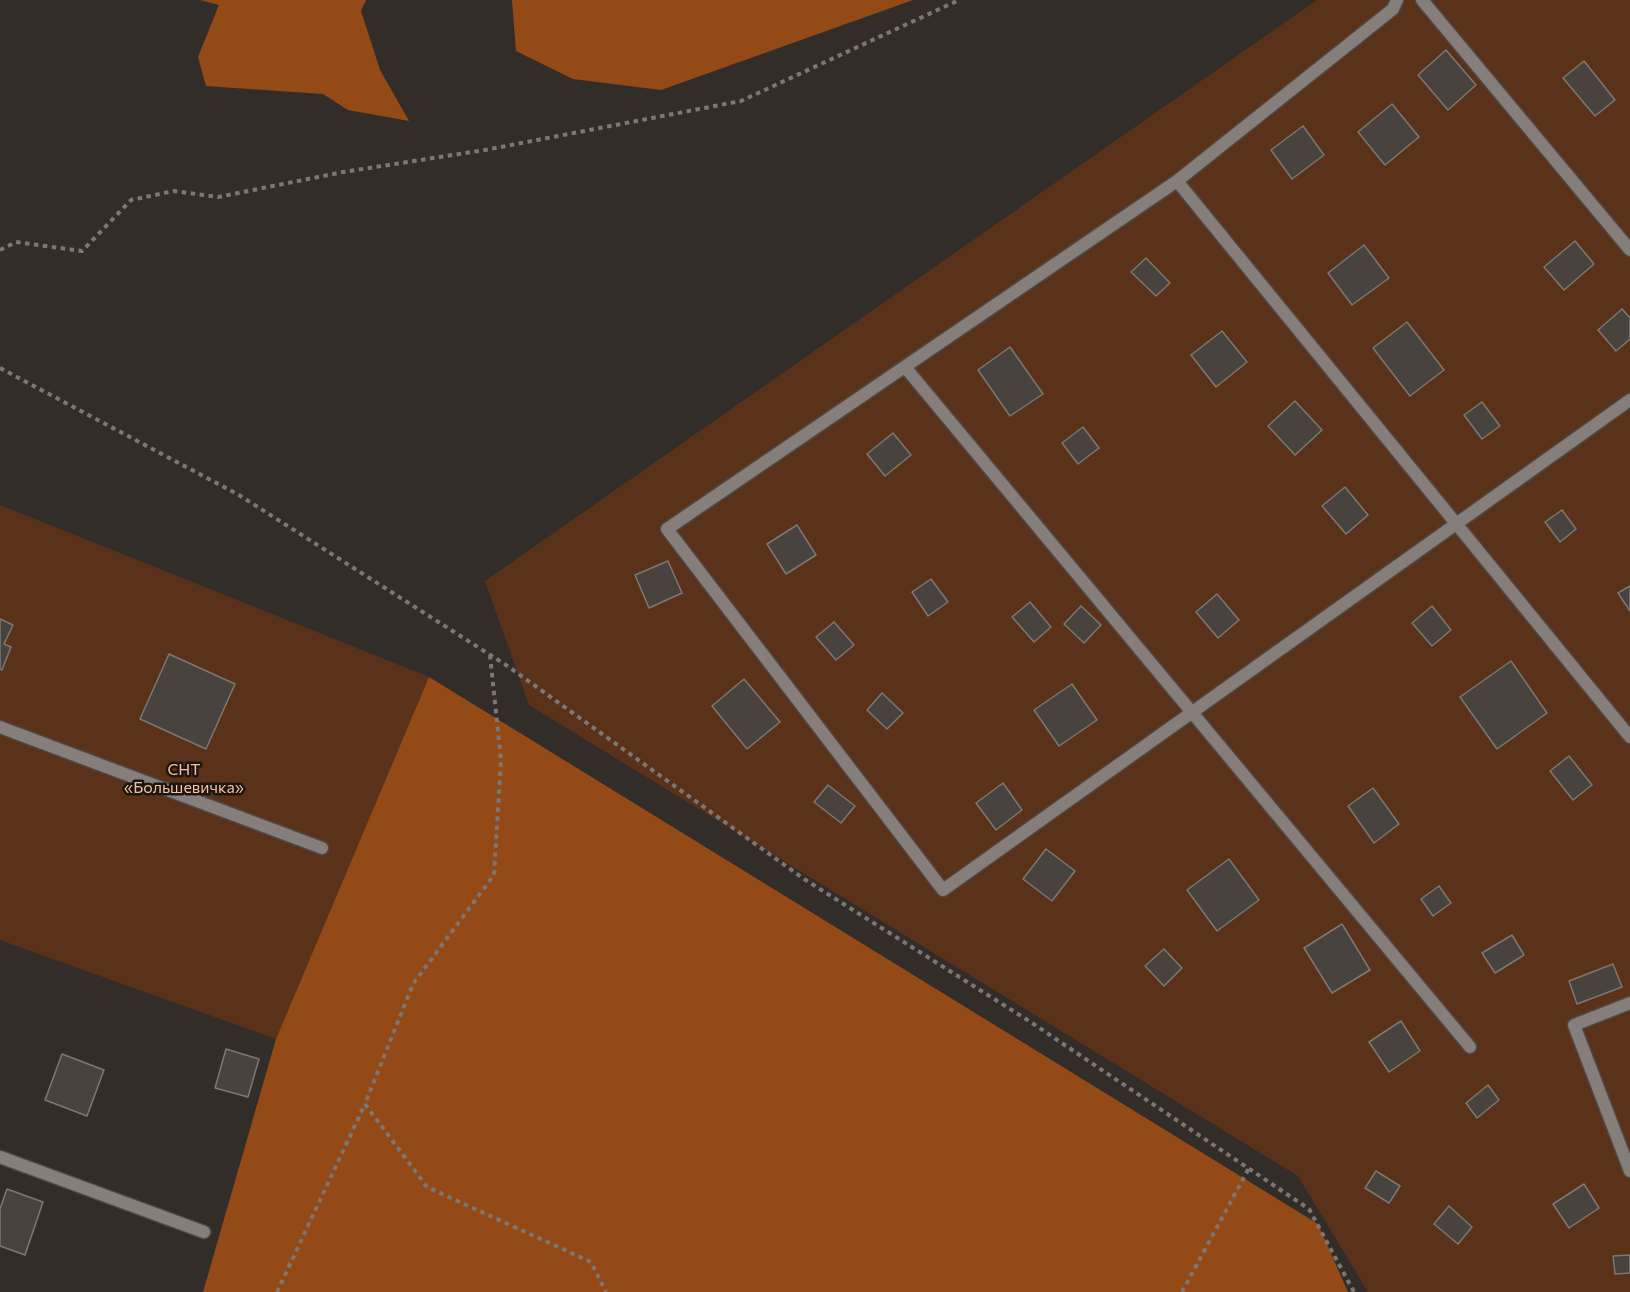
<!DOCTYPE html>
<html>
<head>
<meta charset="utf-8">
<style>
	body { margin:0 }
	canvas { display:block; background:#332d2a }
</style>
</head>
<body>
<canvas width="1630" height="1292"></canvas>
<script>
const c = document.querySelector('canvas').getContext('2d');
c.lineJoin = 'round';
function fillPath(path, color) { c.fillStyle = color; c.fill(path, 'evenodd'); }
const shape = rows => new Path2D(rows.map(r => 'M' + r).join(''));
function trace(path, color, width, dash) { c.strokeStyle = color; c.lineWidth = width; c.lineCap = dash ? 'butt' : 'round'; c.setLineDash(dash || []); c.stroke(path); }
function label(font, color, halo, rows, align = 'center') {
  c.font = font + ' Commissioner,sans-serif'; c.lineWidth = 5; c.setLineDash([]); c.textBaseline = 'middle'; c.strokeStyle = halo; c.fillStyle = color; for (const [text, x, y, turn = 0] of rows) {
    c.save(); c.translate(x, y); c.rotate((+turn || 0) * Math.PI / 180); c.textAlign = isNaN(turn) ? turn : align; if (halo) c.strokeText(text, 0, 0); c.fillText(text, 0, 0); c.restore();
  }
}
fillPath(shape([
	[1317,0,1630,0,1630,1292,1368,1292,1298,1176,529,705,485,581],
	[0,505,429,677,276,1039,0,940]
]), '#5a3219');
fillPath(shape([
	[200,0,366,0,361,11,380,70,409,121,348,110,323,94,206,86,198,57,219,5],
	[512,0,913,0,661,90,573,79,516,51],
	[429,677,1318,1224,1348,1292,203,1292,276,1039]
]), '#934a17');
const building = shape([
	[1446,50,1476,85,1448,110,1418,75,1446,50],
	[1584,61,1615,100,1595,116,1563,78,1584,61],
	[1392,104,1419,137,1385,165,1358,132,1392,104],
	[1303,126,1324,155,1292,179,1271,150,1303,126],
	[1575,241,1594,264,1564,290,1544,267,1575,241],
	[1364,245,1389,278,1352,305,1328,273,1364,245],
	[1146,258,1170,283,1156,296,1131,272,1146,258],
	[1622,309,1630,318,1630,339,1616,351,1598,330,1622,309],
	[1407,322,1444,370,1410,396,1373,348,1407,322],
	[1222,331,1247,362,1216,387,1191,355,1222,331],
	[1010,347,1043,394,1010,416,978,370,1010,347],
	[1295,401,1322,430,1295,455,1268,426,1295,401],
	[1482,402,1500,426,1482,439,1464,415,1482,402],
	[1083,427,1099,448,1078,464,1062,443,1083,427],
	[893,433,911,455,885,476,867,454,893,433],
	[1345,487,1368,515,1346,534,1322,506,1345,487],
	[1562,510,1576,529,1560,542,1545,522,1562,510],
	[797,525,816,555,786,574,767,544,797,525],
	[668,561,682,593,649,608,635,575,668,561],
	[931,579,948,602,928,616,912,592,931,579],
	[1630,586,1630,611,1618,593,1630,586],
	[1217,594,1239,620,1218,638,1196,612,1217,594],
	[1030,602,1051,627,1034,642,1012,617,1030,602],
	[1081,606,1101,625,1084,643,1064,624,1081,606],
	[1432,606,1451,630,1432,646,1412,623,1432,606],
	[0,619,13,625,4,644,11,647,2,670,0,669,0,619],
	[834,622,854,645,836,660,816,637,834,622],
	[169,654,235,684,206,749,140,719,169,654],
	[1511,661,1547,713,1497,749,1460,697,1511,661],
	[744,679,780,722,747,749,712,706,744,679],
	[1072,684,1097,720,1059,746,1034,710,1072,684],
	[882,693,903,713,887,729,867,710,882,693],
	[1569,756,1592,785,1573,800,1550,771,1569,756],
	[1003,783,1022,810,996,830,976,803,1003,783],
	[828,785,855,806,841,823,814,802,828,785],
	[1373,788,1399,824,1374,843,1348,806,1373,788],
	[1046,849,1075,871,1052,901,1023,879,1046,849],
	[1229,859,1259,900,1217,931,1187,890,1229,859],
	[1439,886,1451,903,1433,916,1421,899,1439,886],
	[1342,924,1370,970,1332,993,1304,948,1342,924],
	[1512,935,1524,955,1495,973,1482,953,1512,935],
	[1164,949,1182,968,1164,986,1145,966,1164,949],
	[1613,964,1622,987,1577,1004,1569,981,1613,964],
	[1401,1021,1420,1051,1389,1072,1369,1042,1401,1021],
	[226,1049,259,1059,248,1097,215,1088,226,1049],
	[62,1054,104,1070,87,1116,45,1100,62,1054],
	[1488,1085,1499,1100,1477,1118,1466,1103,1488,1085],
	[1376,1171,1400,1186,1389,1203,1365,1188,1376,1171],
	[1584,1184,1599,1208,1569,1228,1553,1204,1584,1184],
	[7,1189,43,1202,25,1255,0,1246,0,1209,7,1189],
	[1449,1206,1472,1227,1458,1244,1434,1224,1449,1206],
	[1630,1255,1630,1273,1615,1274,1613,1256,1630,1255]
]);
fillPath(building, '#48433e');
trace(building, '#7d7872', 1.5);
const service = shape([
	[1397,0,1393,9,1177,181,667,529,943,890,1630,400],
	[1422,0,1630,250],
	[1177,181,1630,737],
	[905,367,1470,1047],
	[0,727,322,848],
	[1630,1003,1574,1025,1630,1171],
	[0,1157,204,1232]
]);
trace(service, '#4f4a47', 15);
trace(shape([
	[0,250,16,242,82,251,131,200,174,191,218,197,343,172,485,150,741,101,959,0],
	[0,368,239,495,506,665,804,879,1029,1021,1309,1209,1354,1292],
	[490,655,501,760,494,875,413,984,365,1104,427,1187,591,1262,606,1292],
	[277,1292,365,1104],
	[1182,1292,1249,1168]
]), '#7c7775', 4, [4.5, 4.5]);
trace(service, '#857e7a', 12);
label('16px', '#febf9b', '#191614', [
	["СНТ",184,770],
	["«Большевичка»",184,788]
]);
</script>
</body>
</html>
